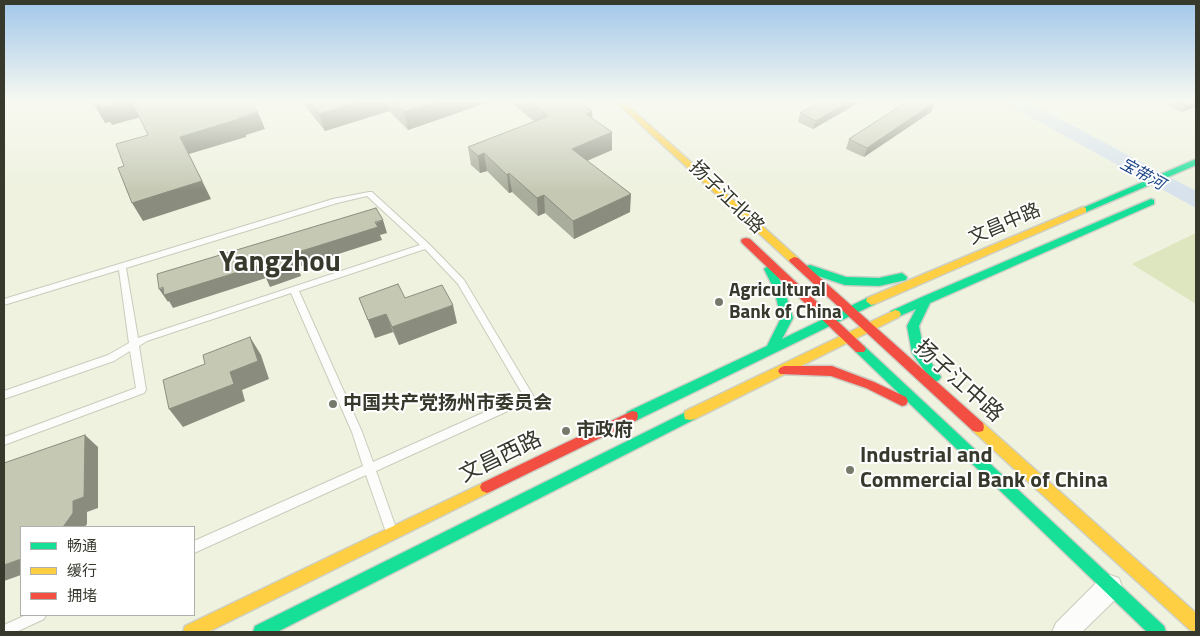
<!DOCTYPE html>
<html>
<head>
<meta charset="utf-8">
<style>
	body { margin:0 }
	#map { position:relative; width:1200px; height:636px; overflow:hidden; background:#eef2df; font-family:"Titillium Web","Noto Sans SC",sans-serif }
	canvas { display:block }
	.frame { position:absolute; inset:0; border:5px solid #36392c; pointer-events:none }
	.legend { position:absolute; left:20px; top:526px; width:175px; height:90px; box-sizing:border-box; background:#fff; border:1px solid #afb0ab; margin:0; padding:6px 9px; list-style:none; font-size:15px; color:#36392c }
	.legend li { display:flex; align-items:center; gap:10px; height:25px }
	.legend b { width:25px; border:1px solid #afb0ab }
</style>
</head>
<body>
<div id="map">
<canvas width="1200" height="636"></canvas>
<div class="frame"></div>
<ul class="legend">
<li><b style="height:6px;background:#16e098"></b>畅通</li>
<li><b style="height:6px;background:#ffcf43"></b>缓行</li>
<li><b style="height:6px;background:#f24e42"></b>拥堵</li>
</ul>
</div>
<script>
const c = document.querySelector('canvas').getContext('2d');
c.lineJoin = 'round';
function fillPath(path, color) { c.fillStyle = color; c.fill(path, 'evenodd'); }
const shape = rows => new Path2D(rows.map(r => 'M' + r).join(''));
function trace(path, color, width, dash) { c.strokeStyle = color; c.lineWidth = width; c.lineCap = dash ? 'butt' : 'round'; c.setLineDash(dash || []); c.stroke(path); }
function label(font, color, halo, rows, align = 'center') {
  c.font = font + ' "Titillium Web","Noto Sans SC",sans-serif'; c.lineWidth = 4; c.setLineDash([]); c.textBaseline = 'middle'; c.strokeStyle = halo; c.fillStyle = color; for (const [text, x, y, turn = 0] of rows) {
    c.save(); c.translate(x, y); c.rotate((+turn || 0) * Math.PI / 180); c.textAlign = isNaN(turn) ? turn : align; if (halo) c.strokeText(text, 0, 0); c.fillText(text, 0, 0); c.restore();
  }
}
fillPath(shape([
	[1196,233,1196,304,1132,264]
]), '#dee6bf');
fillPath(shape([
	[1003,102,1028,102,1196,191,1196,208]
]), '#d7e2ed');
const lane = shape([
	[369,192,372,192,429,244,464,280,534,397,532,400,376,471,396,528,394,532,390,533,386,532,366,475,194,553,194,541,363,466,352,432,291,293,147,341,139,346,146,390,144,393,4,445,4,437,136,388,130,351,114,361,4,399,4,391,108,355,129,343,119,270,4,305,4,299,333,199,369,192],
	[367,196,420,245,138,338,126,268,337,203,367,196],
	[425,249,458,284,523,395,373,462,362,432,299,291,425,249],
	[26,615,46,615,44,619,16,632,4,632,4,625,26,615]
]);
const street = shape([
	[1110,575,1119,578,1122,587,1119,596,1082,632,1052,632,1056,623,1101,578,1110,575]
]);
const fast = shape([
	[1196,159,1196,165,1086,212,1080,212,1078,210,1196,159],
	[1151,199,1154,200,1154,204,930,303,919,326,924,352,939,374,941,377,939,380,935,382,931,380,912,353,907,326,916,309,895,318,889,314,891,311,922,297,1151,199],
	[769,265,773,266,784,289,793,318,782,339,867,298,871,297,876,301,875,304,637,420,632,421,627,420,626,416,627,412,767,346,781,318,774,289,764,269,769,265],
	[810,265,846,277,879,278,902,273,907,277,906,280,879,286,845,285,806,272,805,269,806,266,810,265],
	[860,345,864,346,1164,626,1166,632,1147,632,856,352,854,349,856,346,860,345],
	[690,410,695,411,696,415,695,419,277,632,253,632,255,626,690,410]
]);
const slow = shape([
	[616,102,624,102,798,258,799,260,798,262,790,262,616,102],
	[1083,207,1086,208,1086,212,875,304,871,305,866,301,867,298,1083,207],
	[895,310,899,311,901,314,899,317,695,419,690,420,685,419,684,415,685,411,895,310],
	[978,422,983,423,1196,613,1196,632,1190,630,973,431,972,427,973,423,978,422],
	[487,481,492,483,494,487,492,491,208,632,183,632,185,626,487,481]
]);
const jam = shape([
	[746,238,750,239,864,346,866,349,864,352,856,352,742,243,741,241,742,239,746,238],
	[794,257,798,258,983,423,984,427,983,431,978,432,973,431,790,262,789,260,794,257],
	[784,366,832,366,874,382,906,397,908,401,906,405,902,406,866,388,831,376,780,374,778,371,780,368,784,366],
	[632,411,637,412,638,416,637,420,492,491,487,493,482,491,480,487,482,483,632,411]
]);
trace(lane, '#c9ccbd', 2);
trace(street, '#c9ccbd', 2);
trace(fast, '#cdcfc6', 3);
trace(slow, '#cdcfc6', 3);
trace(jam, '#cdcfc6', 3);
fillPath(lane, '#fcfdfa');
fillPath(street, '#fcfdfa');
fillPath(fast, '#16e098');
fillPath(slow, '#ffcf43');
fillPath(jam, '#f24e42');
fillPath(shape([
	[304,102,489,102,408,130,389,111,325,131,306,107],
	[510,102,579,102,592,118,612,132,612,150,587,161,630,212,574,239,545,213,538,216,512,192,509,193,487,171,480,173,471,165,468,147,535,122],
	[821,102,860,102,813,129,798,122,800,113],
	[935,102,931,112,864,157,846,149,849,139],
	[1170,102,1196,102,1182,112,1167,105],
	[359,298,405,298,457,323,399,345,393,332,375,338]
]), '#a9ad9b');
fillPath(shape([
	[124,102,132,102,141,117,112,125,110,122,105,123,95,106],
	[358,102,387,102,389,111,325,131,319,114],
	[436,102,489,102,408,130,404,112],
	[848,102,860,102,813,129,816,121],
	[935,102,931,112,864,157,867,148],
	[1196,102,1196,107,1182,112,1186,106],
	[592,111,593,129,586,114],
	[258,112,265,129,246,135,246,137,189,154,211,199,143,221,132,203,180,137],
	[612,132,612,150,572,167,572,149],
	[484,153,487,171,480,173,478,156],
	[509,173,512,192,509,193,507,175],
	[631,194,630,212,574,239,573,221],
	[544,195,545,213,538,216,537,198],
	[383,220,387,233,380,235,382,240,298,267,301,276,270,287,266,278,173,308,169,301,168,302,159,289,292,254],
	[453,305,457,323,399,345,392,327],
	[386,314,393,332,375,338,368,320],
	[250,337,261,355,269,379,242,390,245,401,183,427,169,409],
	[4,399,5,401,4,412],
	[85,435,98,447,98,508,87,512,87,524,85,527,63,527,73,501],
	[21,559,21,575,4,581,4,565]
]), '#8a8d7e');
const building = shape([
	[93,102,124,102,102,108,100,105,95,106,93,102],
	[132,102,251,102,258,112,238,117,239,119,180,137,202,181,132,203,118,168,124,166,116,144,148,135,132,102],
	[309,102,358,102,319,114,309,102],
	[393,102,436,102,404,112,393,102],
	[530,102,579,102,592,111,586,114,612,132,572,149,631,194,573,221,544,195,537,198,509,173,507,175,484,153,478,156,468,147,548,116,530,102],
	[821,102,848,102,816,121,800,113,821,102],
	[906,102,935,102,867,148,849,139,906,102],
	[1177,102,1196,102,1186,106,1177,102],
	[376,208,383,220,375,222,378,227,292,254,295,263,263,274,261,265,164,295,163,287,159,289,157,274,376,208],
	[398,284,405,298,442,285,453,305,392,327,386,314,368,320,359,298,398,284],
	[250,337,258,361,230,372,234,384,169,409,163,380,205,364,203,355,250,337],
	[85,435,84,497,73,501,73,513,63,527,21,527,21,559,4,565,4,463,85,435]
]);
fillPath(building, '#c5c9b4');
trace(building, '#8a8d7e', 1);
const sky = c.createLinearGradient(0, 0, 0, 191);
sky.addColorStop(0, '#a1c6ea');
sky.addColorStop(0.53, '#f7f9f1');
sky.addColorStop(1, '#f7f9f100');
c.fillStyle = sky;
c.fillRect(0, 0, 1200, 191);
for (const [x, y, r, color] of [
	[719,302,5,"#767a6b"],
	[333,404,5,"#767a6b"],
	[566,431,5,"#767a6b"],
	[850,470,5,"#767a6b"]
]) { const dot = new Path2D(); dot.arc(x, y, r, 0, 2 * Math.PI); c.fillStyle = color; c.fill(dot); trace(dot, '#fff', 2); }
label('italic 16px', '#1c4588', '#fff', [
	["宝带河",1142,175,29]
]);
label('19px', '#36392c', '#fff', [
	["扬子江北路",726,198,44],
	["文昌中路",1005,225,-23]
]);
label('bold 19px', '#36392c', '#fff', [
	["Agricultural",729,291],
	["Bank of China",729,313],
	["中国共产党扬州市委员会",343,404],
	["市政府",576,431]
], 'left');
label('22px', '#36392c', '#fff', [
	["扬子江中路",958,382,42],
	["文昌西路",501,458,-26]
]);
label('bold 22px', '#36392c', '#fff', [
	["Industrial and",860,457],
	["Commercial Bank of China",860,482]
], 'left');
label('bold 29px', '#36392c', '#fff', [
	["Yangzhou",280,264]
]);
</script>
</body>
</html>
